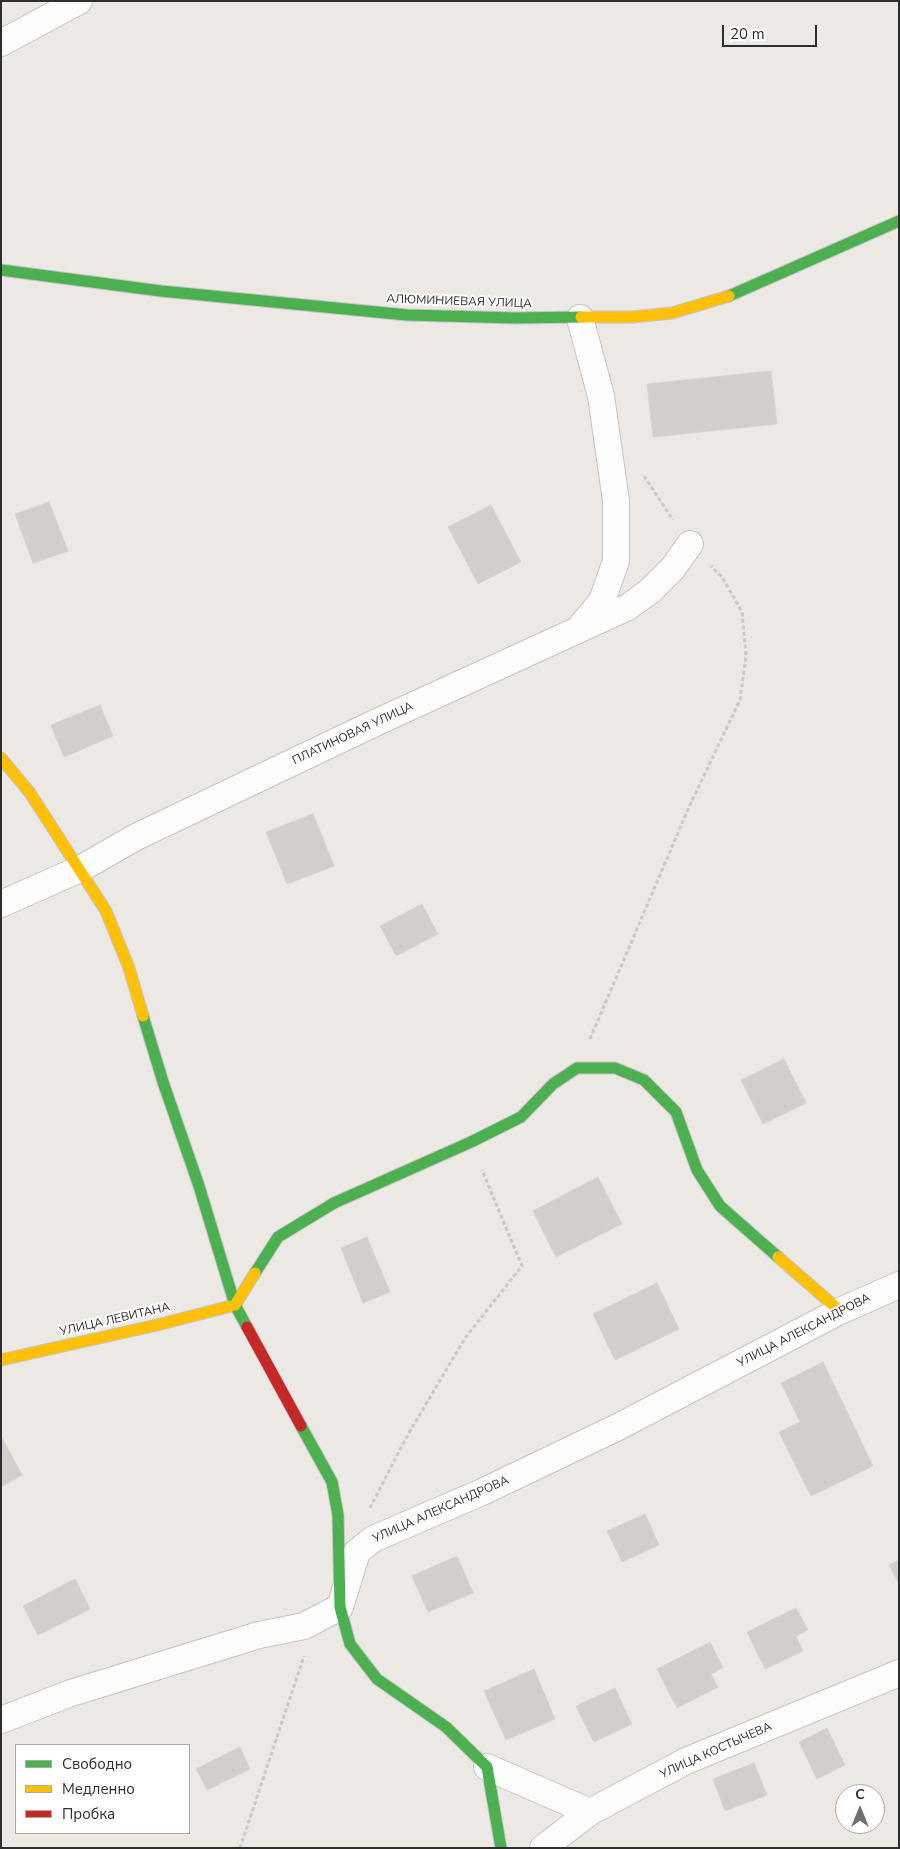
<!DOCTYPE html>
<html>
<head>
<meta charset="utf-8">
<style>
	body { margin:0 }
	#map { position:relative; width:900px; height:1849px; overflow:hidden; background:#ece8e4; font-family:"Nunito Sans",sans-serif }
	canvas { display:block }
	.frame { position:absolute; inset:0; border:2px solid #2e2e2e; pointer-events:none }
	.legend { position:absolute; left:15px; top:1744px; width:175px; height:90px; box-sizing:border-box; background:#fff; border:1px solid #ababab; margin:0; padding:6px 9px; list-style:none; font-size:15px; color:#2e2e2e }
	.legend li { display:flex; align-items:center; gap:10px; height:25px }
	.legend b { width:25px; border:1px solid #ababab }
	.north { position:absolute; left:835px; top:1784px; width:50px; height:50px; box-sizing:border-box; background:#fff; border:1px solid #ababab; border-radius:50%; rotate:0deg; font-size:14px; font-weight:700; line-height:20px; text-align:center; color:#2e2e2e }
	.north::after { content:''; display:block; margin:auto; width:18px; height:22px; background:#706f6e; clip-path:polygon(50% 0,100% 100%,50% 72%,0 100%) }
	.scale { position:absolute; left:722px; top:25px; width:95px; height:22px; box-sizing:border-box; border:2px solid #2e2e2e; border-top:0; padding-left:6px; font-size:15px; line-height:18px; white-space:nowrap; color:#2e2e2e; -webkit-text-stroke:4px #fff; paint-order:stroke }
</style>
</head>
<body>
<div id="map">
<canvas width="900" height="1849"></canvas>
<div class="frame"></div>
<ul class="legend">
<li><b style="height:6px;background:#4caf50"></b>Свободно</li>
<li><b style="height:6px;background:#ffc107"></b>Медленно</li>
<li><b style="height:6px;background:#c62828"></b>Пробка</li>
</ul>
<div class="north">С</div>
<div class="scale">20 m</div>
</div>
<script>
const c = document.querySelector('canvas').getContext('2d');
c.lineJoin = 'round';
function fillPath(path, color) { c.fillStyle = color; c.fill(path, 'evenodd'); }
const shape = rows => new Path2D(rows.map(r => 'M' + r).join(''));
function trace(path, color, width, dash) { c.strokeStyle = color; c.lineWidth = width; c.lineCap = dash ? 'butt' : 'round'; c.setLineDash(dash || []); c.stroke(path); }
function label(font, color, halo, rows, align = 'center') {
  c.font = font + ' "Nunito Sans",sans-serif'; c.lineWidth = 4; c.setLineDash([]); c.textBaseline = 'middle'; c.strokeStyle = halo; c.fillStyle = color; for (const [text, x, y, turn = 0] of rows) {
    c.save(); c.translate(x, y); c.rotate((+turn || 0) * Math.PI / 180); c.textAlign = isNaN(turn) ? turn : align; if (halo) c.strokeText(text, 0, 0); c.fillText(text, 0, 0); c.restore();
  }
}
const building = shape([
	[771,371,777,424,653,437,647,384,771,371],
	[49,502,68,551,33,563,15,514,49,502],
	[491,505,521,562,478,584,448,527,491,505],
	[100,705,113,736,64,757,51,725,100,705],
	[313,814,334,866,287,884,266,832,313,814],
	[422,904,438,934,396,956,380,926,422,904],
	[784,1059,806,1103,763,1124,741,1080,784,1059],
	[598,1177,622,1224,556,1257,533,1211,598,1177],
	[367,1237,390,1292,363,1303,341,1248,367,1237],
	[657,1283,679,1329,615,1360,593,1314,657,1283],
	[823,1362,873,1466,811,1496,779,1432,800,1422,781,1383,823,1362],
	[1,1436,22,1475,1,1487,1,1436],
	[645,1514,659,1545,622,1562,607,1531,645,1514],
	[457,1556,473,1593,428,1612,412,1576,457,1556],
	[899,1560,899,1584,889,1565,899,1560],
	[75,1579,90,1609,38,1635,23,1606,75,1579],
	[796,1608,808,1630,796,1636,803,1651,765,1669,747,1632,796,1608],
	[710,1642,723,1668,711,1674,718,1687,677,1708,657,1669,710,1642],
	[534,1669,555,1719,506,1740,484,1691,534,1669],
	[615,1688,632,1724,594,1742,576,1706,615,1688],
	[827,1728,845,1765,817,1779,799,1742,827,1728],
	[240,1747,250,1769,207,1790,196,1769,240,1747],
	[754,1763,767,1795,725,1811,713,1779,754,1763]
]);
fillPath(building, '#d1cecb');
trace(building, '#d7d4d0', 1);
const street = shape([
	[1,43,79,1],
	[580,318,601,396,616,501,616,561,602,601,581,626],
	[1,904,80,869,136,837,375,723,628,607,650,591,673,568,690,544],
	[1,1720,71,1693,259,1635,304,1626,340,1607,357,1552,373,1539,480,1493,618,1427,840,1311,899,1285],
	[487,1767,590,1812],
	[543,1848,590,1812,686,1761,899,1673]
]);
const fast = shape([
	[1,270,161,291,407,315,516,318,581,317],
	[729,296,899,221],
	[143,1016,163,1082,199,1186,235,1305,247,1327],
	[255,1273,278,1237,334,1203,471,1142,521,1117,553,1084,577,1068,615,1068,644,1080,676,1112,697,1170,720,1206,778,1257],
	[301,1426,332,1482,338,1515,340,1607,350,1644,377,1679,446,1727,487,1767,501,1848]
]);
const slow = shape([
	[581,317,633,317,672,313,729,296],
	[1,758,30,793,106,911,129,968,143,1016],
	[778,1257,840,1311],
	[1,1360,157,1325,235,1305,255,1273]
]);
const jam = shape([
	[247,1327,301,1426]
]);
trace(street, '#c5c4c5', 28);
trace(fast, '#c5c4c5', 13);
trace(slow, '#c5c4c5', 13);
trace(jam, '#c5c4c5', 13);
trace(shape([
	[644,476,673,520],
	[590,1039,689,807,740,700,746,656,742,612,722,577,711,566],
	[370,1508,406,1438,465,1338,522,1266,482,1170],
	[240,1848,304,1656]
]), '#c9c9c8', 3, [4, 2.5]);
trace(street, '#fcfcfb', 26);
trace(fast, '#4caf50', 11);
trace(slow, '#ffc107', 11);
trace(jam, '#c62828', 11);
label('12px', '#2e2e2e', '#fff', [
	["АЛЮМИНИЕВАЯ УЛИЦА",459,302,2],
	["ПЛАТИНОВАЯ УЛИЦА",353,734,-25],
	["УЛИЦА ЛЕВИТАНА",115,1320,-13],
	["УЛИЦА АЛЕКСАНДРОВА",804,1331,-27],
	["УЛИЦА АЛЕКСАНДРОВА",441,1510,-24],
	["УЛИЦА КОСТЫЧЕВА",716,1751,-24]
]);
</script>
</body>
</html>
